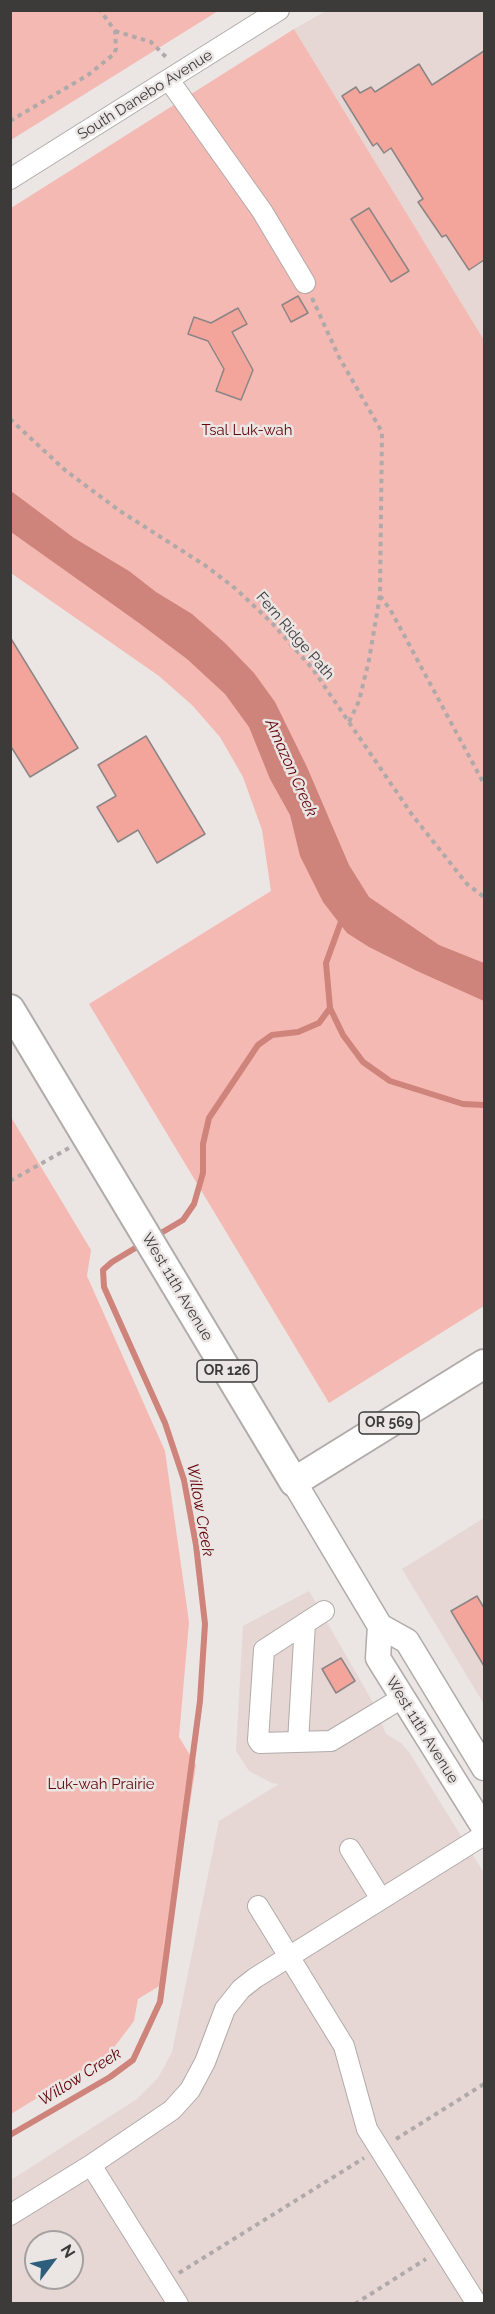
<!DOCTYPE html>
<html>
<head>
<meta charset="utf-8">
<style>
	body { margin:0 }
	#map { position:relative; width:495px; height:2314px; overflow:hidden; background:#ebe5e4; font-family:Raleway,sans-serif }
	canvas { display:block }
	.frame { position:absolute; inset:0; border:12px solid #3d3a3a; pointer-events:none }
	.north { position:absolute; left:24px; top:2230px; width:60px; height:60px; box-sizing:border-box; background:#ebe5e4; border:2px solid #a5a1a0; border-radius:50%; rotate:58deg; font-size:16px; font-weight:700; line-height:24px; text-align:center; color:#3d3a3a }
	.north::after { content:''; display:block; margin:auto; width:21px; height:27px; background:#2d5f7c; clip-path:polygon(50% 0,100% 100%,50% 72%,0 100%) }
</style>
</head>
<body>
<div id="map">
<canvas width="495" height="2314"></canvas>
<div class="frame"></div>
<div class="north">N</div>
</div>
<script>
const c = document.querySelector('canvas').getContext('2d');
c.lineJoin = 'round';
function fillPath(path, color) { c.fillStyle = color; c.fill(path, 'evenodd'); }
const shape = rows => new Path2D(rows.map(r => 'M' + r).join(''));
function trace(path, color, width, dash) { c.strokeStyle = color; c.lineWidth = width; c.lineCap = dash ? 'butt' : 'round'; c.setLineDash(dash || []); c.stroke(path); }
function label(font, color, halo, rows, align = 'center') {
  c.font = font + ' Raleway,sans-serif'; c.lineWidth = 5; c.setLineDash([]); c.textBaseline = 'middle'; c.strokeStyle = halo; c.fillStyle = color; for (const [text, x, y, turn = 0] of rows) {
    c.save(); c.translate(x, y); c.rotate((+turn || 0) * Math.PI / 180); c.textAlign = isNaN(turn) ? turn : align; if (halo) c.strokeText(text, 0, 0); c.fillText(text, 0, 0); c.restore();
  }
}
fillPath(shape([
	[326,11,484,11,484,340,294,29],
	[484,1518,484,1704,402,1569],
	[309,1591,371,1699,386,1734,401,1743,409,1752,484,1873,484,2303,11,2304,11,2180,137,2099,158,2078,172,2052,219,1821,279,1784,272,1783,249,1771,236,1751,243,1626],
	[36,2242,72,2242,72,2278,36,2278]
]), '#e6d7d5');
fillPath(shape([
	[11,10,218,10,218,11,11,140],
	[294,29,484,340,484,1306,329,1403,89,1004,271,891,262,830,243,777,220,737,192,705,159,676,11,573,11,208],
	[11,1117,91,1250,87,1276,165,1451,189,1622,179,1737,196,1765,161,1985,138,1999,134,2021,109,2054,11,2114]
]), '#f4b9b2');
fillPath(shape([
	[11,491,74,538,129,571,156,592,192,614,225,643,254,673,275,702,307,767,349,865,369,897,439,945,484,963,484,1001,417,971,369,947,347,933,323,902,300,856,290,815,270,779,249,727,225,694,187,659,139,623,11,532]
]), '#ce837b');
trace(shape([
	[330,1008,343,1035,363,1062,390,1081,463,1104,484,1105],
	[156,1236,183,1220,194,1204,203,1173,203,1144,209,1118,258,1045,272,1035,298,1032,319,1023,330,1008,326,963,342,919],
	[10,2135,110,2077,133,2060,160,2002,200,1701,205,1624,196,1545,184,1480,165,1423,104,1287,103,1270,112,1262,142,1244]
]), '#ce837b', 6);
const building = shape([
	[484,51,484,260,469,270,446,235,442,237,418,202,423,199,391,148,384,153,377,143,373,146,342,96,356,87,360,93,371,87,375,92,419,64,432,85,484,51],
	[369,208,409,271,391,282,351,219,369,208],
	[298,296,308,313,291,322,282,305,298,296],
	[238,308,247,324,232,332,253,370,241,400,216,391,224,369,208,341,188,334,194,317,211,323,238,308],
	[10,637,78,748,30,777,10,745,10,637],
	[146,736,205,834,157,863,138,830,118,842,97,807,116,796,98,765,146,736],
	[477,1596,484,1608,484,1666,451,1611,477,1596],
	[341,1658,355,1681,336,1693,322,1669,341,1658]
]);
fillPath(building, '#f3a59c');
trace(building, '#8b8585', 1.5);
const minor = shape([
	[169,80,262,211,305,283],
	[10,179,279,10],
	[324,1611,264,1650,258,1740,260,1743,331,1741,402,1698],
	[298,1742,305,1623],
	[350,1849,381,1899],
	[258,1906,344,2046,367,2129,477,2304],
	[10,2215,91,2165],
	[178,2304,91,2165,172,2110,190,2090,205,2062,225,2009,241,1989,255,1978,484,1835]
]);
const major = shape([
	[294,1482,380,1626,407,1641,484,1768],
	[380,1626,378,1658,484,1828]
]);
const highway = shape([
	[10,1009,294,1482,484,1364]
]);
trace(minor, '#b1abaa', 22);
trace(major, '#b1abaa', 27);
trace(highway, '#b1abaa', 32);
trace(shape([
	[115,31,151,42,168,59],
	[10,121,88,75,114,54,116,49,115,31,100,10],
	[312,298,339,357,382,432,380,595,369,660,359,701,349,722],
	[10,419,66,471,120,511,206,566,236,589,272,623,312,668,413,816,467,884,484,897],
	[380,596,390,609,484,784],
	[10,1181,69,1148],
	[396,2139,484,2084],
	[179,2273,364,2158],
	[355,2304,426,2259]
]), '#afaaa9', 4, [4.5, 4.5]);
trace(minor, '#fff', 20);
trace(major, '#fff', 24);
trace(highway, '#fff', 28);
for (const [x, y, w] of [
	[227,1371,60],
	[389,1423,60]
]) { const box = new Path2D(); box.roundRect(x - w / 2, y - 11, w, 22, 4.5); c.fillStyle = '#ebe5e4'; c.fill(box); trace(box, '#3d3a3a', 1.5); }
label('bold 14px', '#3d3a3a', null, [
	["OR 126",227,1371],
	["OR 569",389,1423]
]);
label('15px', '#3d3a3a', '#ebe5e4', [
	["South Danebo Avenue",145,95,-32],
	["Fern Ridge Path",295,636,49],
	["West 11th Avenue",177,1287,59],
	["West 11th Avenue",422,1730,58]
]);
label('15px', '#65070c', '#ebe5e4', [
	["Tsal Luk-wah",247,430],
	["Luk-wah Prairie",101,1784]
]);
label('italic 16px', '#610308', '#ebe5e4', [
	["Amazon Creek",291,768,66],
	["Willow Creek",200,1510,80],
	["Willow Creek",80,2077,-32]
]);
</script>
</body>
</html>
